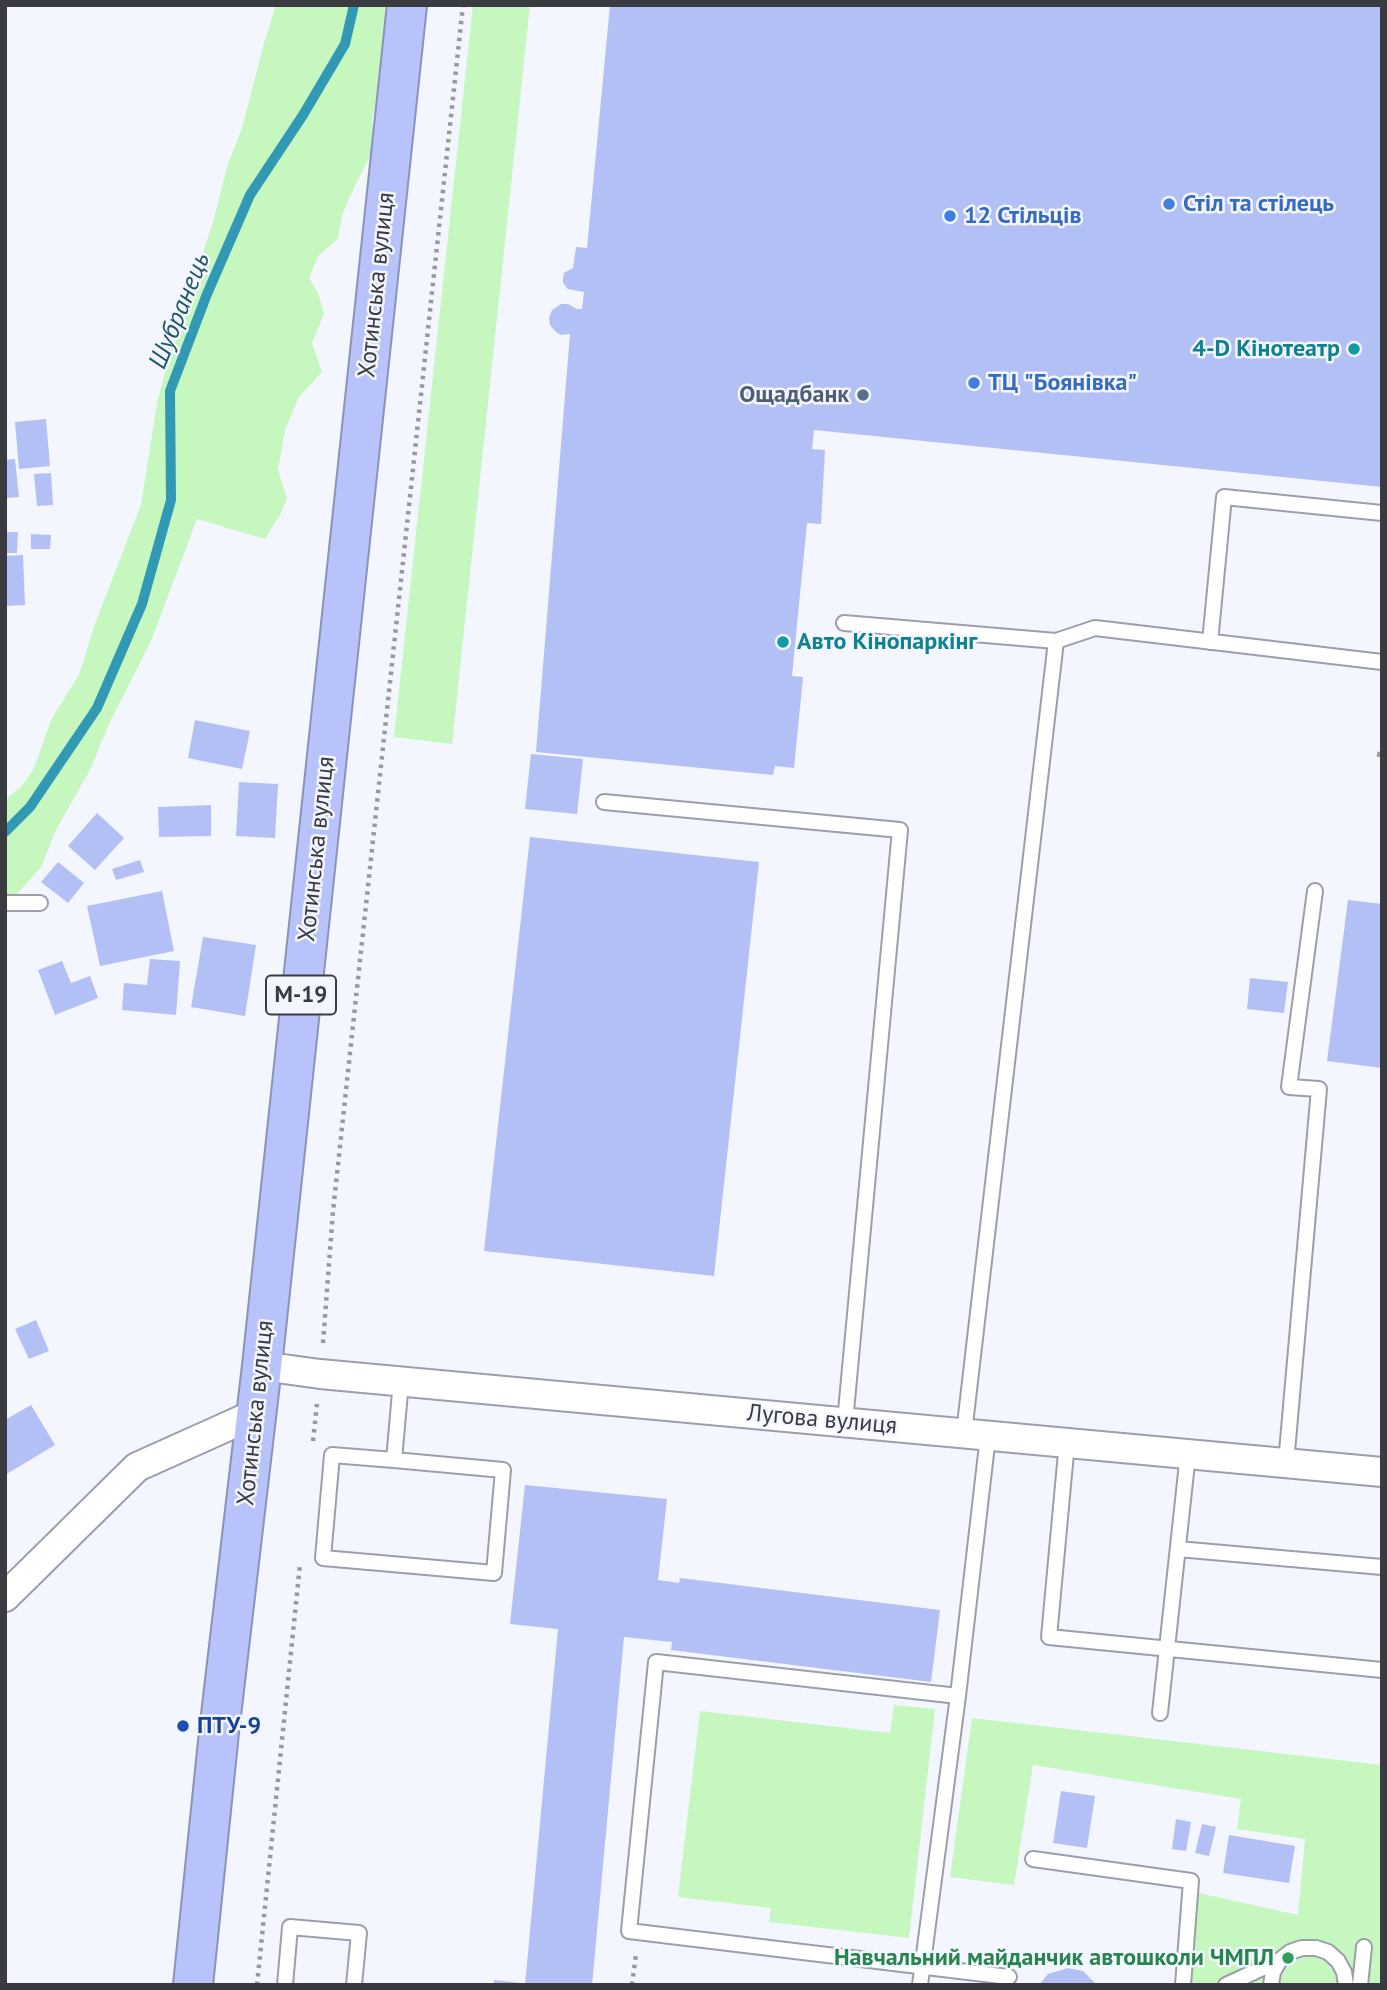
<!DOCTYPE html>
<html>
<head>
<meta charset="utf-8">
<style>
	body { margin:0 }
	#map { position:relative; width:1387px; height:1990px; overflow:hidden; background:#f3f5ff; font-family:"PT Sans",sans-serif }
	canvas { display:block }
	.frame { position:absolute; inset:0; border:7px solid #3a3b40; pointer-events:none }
</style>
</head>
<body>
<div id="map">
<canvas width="1387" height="1990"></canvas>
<div class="frame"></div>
</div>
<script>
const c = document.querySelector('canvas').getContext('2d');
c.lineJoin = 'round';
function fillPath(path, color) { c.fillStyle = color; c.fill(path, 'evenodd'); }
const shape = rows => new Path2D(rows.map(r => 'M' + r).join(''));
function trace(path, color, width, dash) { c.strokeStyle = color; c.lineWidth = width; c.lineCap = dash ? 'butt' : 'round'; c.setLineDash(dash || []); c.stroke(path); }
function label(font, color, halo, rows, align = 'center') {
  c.font = font + ' "PT Sans",sans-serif'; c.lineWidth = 5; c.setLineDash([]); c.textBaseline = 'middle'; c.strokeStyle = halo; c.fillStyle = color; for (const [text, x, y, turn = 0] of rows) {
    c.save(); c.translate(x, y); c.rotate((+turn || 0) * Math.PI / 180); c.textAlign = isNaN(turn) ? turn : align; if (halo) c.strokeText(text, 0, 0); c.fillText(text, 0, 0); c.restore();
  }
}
fillPath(shape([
	[276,5,386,5,384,62,372,121,376,144,353,190,342,215,338,239,318,256,309,278,319,295,324,314,312,343,322,372,299,397,285,430,278,470,287,499,281,513,265,539,197,519,151,641,109,724,90,770,57,828,41,867,5,908,5,800,22,786,34,768,52,718,79,675,95,624,141,505,157,403,166,369,171,337,192,286,213,222,228,164,242,128,263,47],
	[473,5,530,5,452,744,394,737],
	[894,1705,935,1709,909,1938,769,1922,771,1908,678,1897,700,1711,890,1733],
	[972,1718,1382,1765,1382,1985,1191,1985,1199,1893,1298,1915,1305,1839,1237,1829,1241,1799,1033,1765,1014,1885,950,1877]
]), '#c5f7bf');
trace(shape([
	[5,832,30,807,97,708,142,604,171,500,170,391,207,294,250,195,303,115,345,44,354,5]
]), '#3199b4', 10);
fillPath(shape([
	[610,5,1382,5,1382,487,814,430,812,449,825,450,821,524,807,523,792,676,803,677,794,768,775,766,773,775,536,752,570,334,561,335,556,332,550,325,549,318,552,310,561,304,568,304,577,309,582,309,584,292,568,289,563,283,563,279,564,273,573,268,576,247,587,248],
	[46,419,50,466,19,469,15,422],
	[15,459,19,497,5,498,5,460],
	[51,473,53,505,37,506,34,474],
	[5,532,18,532,17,553,5,553],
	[31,534,51,535,50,549,31,549],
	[23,555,25,605,5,606,5,556],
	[195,720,250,731,242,769,188,758],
	[531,754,583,759,577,814,525,809],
	[239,782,278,784,275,838,236,836],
	[211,805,211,836,159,837,158,807],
	[97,813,124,838,95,870,68,846],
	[530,837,759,862,714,1276,484,1251],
	[140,860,144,872,116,880,112,869],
	[58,862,84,883,68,903,41,882],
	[162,891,174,951,100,966,87,906],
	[1348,900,1382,904,1382,1068,1327,1061],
	[203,937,256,945,245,1016,191,1007],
	[150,959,180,961,176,1015,122,1010,124,983,147,985],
	[62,961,71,983,90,976,98,998,55,1015,38,970],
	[1250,978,1288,982,1284,1013,1247,1009],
	[36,1320,49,1351,29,1359,15,1329],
	[31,1405,55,1445,5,1475,5,1420],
	[525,1485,667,1499,658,1580,679,1583,680,1578,940,1610,931,1682,671,1650,672,1642,624,1637,592,1985,525,1985,558,1629,510,1624],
	[1061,1791,1095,1796,1087,1848,1053,1843],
	[1176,1819,1191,1822,1186,1851,1172,1849],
	[1202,1824,1216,1827,1209,1856,1195,1853],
	[1229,1835,1295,1846,1289,1883,1223,1873],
	[1068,1968,1083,1971,1097,1985,1039,1985,1048,1974],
	[494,1980,521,1983,521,1985,494,1985]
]), '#b3c0f5');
const lane = shape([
	[844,623,1056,641,964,1433],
	[1056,641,1095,628,1382,662],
	[1210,642,1224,497,1382,513],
	[604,802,900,830,845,1422],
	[5,903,40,903],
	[1067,1442,1049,1637,1382,1670],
	[394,1460,503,1470,494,1573,323,1558,332,1455,394,1460,401,1381],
	[1286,1463,1319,1089,1289,1087,1315,891],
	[1178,1549,1382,1567],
	[958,1696,656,1662,629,1931,1009,1977],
	[1160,1713,1188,1454],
	[1033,1859,1191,1881,1183,1985],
	[285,1985,290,1927,359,1933,354,1985],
	[920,1985,958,1696,988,1436],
	[1226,1985,1280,1960],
	[1271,1985,1273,1972,1280,1960,1290,1952,1302,1948,1316,1948,1328,1952,1338,1961,1344,1972,1346,1985],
	[1360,1985,1364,1947]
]);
const street = shape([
	[262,1366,320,1374,1382,1472],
	[5,1597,137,1467,255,1414]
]);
const highway = shape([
	[193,1985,219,1732,262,1366,407,5]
]);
trace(lane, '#9c9faa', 18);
trace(street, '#9c9faa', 32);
trace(highway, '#8b93b9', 42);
trace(shape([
	[323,1343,333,1211,463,5],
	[313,1441,317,1404],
	[257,1985,300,1564],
	[632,1985,636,1954]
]), '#9799a0', 4.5, [3.5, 5]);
trace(lane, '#fff', 14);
trace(street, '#fff', 28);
trace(highway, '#b7c3fa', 38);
trace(shape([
	[1377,754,1382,755]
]), '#9a9ba3', 5, [12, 12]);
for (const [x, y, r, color] of [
	[1169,204,7,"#3f7fe0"],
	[950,216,7,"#3f7fe0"],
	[1354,349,7,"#0f9aa8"],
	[974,383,7,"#3f7fe0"],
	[863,395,7,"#5c6f8a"],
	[783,642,7,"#0f9aa8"],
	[183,1726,7,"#1a4fb4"],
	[1288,1958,7,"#2e9e5b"]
]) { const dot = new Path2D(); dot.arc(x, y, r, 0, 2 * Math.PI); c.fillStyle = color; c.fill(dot); trace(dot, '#f3f5ff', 2.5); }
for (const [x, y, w] of [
	[301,995,70]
]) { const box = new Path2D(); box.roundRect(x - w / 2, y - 19.5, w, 39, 5); c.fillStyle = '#f3f5ff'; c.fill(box); trace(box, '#3a3b40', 2); }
label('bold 23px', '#3a3b40', null, [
	["М-19",301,995]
]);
label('bold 24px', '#366cbe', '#f3f5ff', [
	["Стіл та стілець",1183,204],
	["12 Стільців",964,216],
	["ТЦ \"Боянівка\"",988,383]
], 'left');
label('24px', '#3a3b40', '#f3f5ff', [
	["Хотинська вулиця",377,285,-84],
	["Хотинська вулиця",317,849,-84],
	["Хотинська вулиця",256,1413,-84],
	["Лугова вулиця",822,1420,5]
]);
label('bold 24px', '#0d838f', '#f3f5ff', [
	["4-D Кінотеатр",1340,349],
	["Авто Кінопаркінг",797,642,"left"]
], 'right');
label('bold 24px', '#4e5e75', '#f3f5ff', [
	["Ощадбанк",849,395]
], 'right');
label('bold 24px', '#164399', '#f3f5ff', [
	["ПТУ-9",197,1726]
], 'left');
label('bold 24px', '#27864d', '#f3f5ff', [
	["Навчальний майданчик автошколи ЧМПЛ",1274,1958]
], 'right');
label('italic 26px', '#205867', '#f3f5ff', [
	["Шубранець",180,311,-68]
]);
</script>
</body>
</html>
